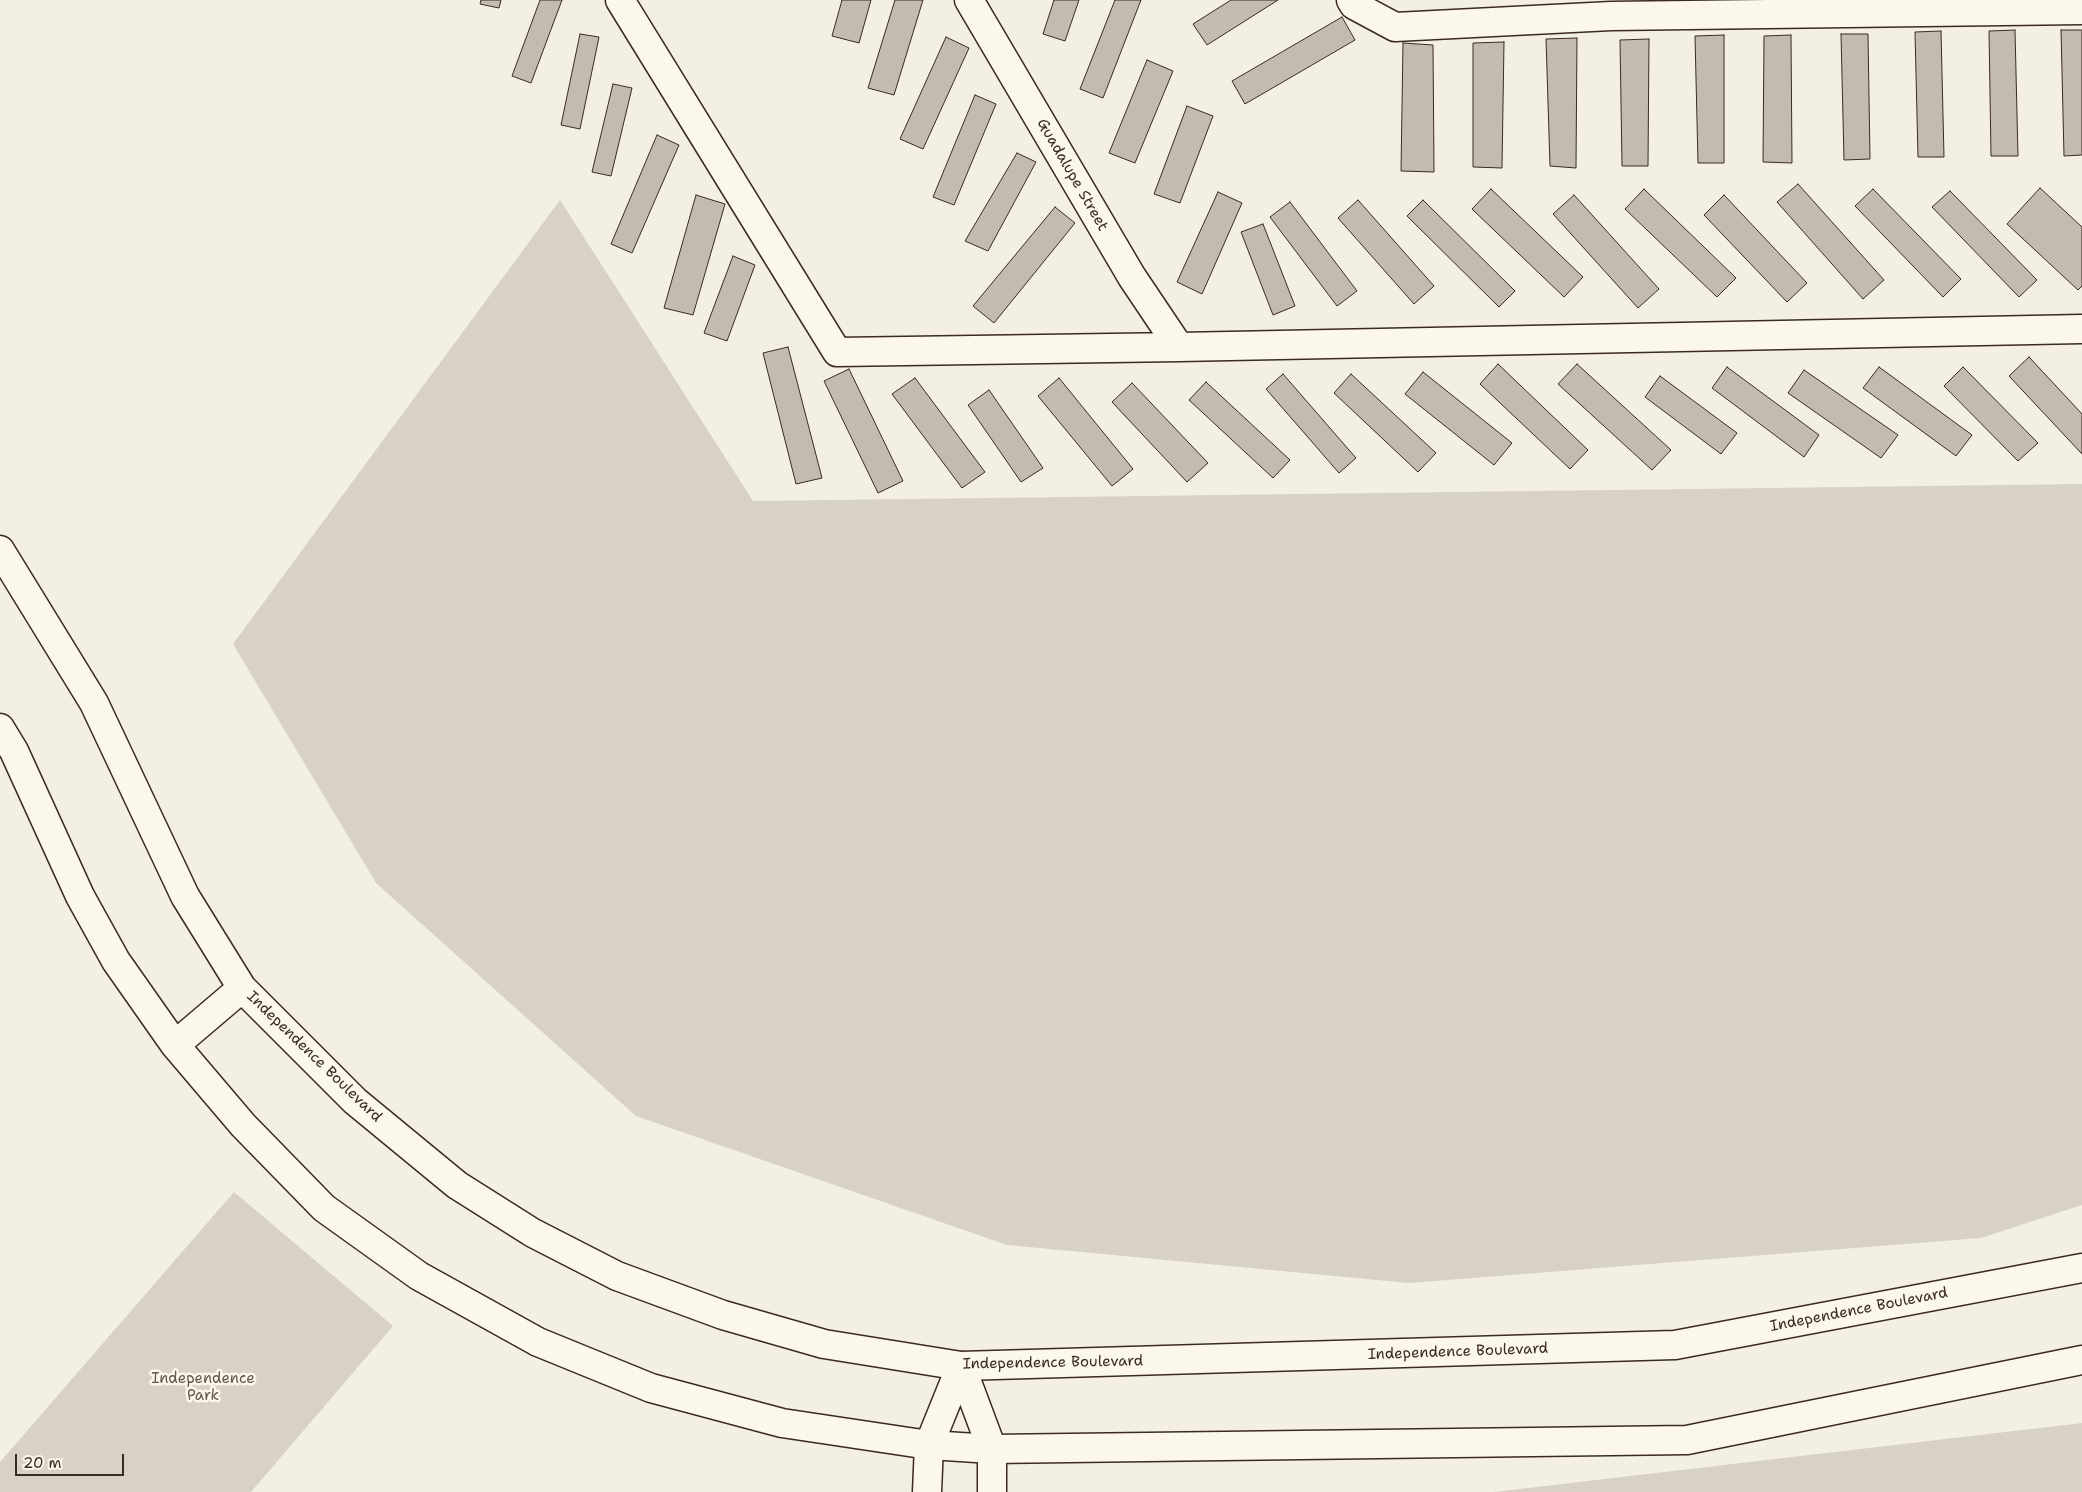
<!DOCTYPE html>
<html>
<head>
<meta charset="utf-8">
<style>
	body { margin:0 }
	#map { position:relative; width:2082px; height:1492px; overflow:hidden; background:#f3efe4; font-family:"Shantell Sans",sans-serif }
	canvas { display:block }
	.scale { position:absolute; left:15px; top:1454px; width:109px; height:22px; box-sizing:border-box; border:2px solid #3b2a1e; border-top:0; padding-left:6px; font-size:15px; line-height:18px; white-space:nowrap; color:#3b2a1e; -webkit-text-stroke:4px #fbf7ec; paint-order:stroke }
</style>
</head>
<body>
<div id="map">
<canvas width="2082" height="1492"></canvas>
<div class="scale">20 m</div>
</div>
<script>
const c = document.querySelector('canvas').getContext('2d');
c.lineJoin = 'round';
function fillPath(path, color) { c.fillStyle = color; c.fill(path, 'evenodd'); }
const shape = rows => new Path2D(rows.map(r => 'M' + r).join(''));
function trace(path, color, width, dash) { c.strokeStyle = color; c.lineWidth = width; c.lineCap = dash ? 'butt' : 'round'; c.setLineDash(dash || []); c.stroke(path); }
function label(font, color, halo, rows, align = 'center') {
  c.font = font + ' "Shantell Sans",sans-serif'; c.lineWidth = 5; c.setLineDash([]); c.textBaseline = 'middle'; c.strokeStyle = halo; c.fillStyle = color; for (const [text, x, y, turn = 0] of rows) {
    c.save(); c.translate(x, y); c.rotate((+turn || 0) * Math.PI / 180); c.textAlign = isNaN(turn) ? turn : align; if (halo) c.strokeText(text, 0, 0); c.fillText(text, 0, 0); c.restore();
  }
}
fillPath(shape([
	[560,200,753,501,2082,484,2082,1205,1981,1238,1409,1283,1007,1245,636,1116,376,883,233,644],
	[234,1192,393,1326,251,1492,0,1492,0,1462],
	[2082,1423,2082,1492,1494,1492]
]), '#d8d1c6');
const building = shape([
	[481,0,501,0,499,8,480,4,481,0],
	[540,0,562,0,531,83,512,76,540,0],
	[842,0,871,0,859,43,832,36,842,0],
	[895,0,923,0,894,95,868,88,895,0],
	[1054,0,1079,0,1065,41,1043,34,1054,0],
	[1115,0,1141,0,1103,98,1080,89,1115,0],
	[1231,0,1278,0,1207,45,1193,24,1231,0],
	[1342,17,1355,40,1245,104,1232,81,1342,17],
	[2015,30,2018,156,1991,156,1989,31,2015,30],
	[2061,30,2082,30,2082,155,2064,156,2061,30],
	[1941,31,1944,157,1918,157,1915,32,1941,31],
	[580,34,599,37,580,129,561,125,580,34],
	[1841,34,1868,34,1870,159,1844,160,1841,34],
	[1724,35,1724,163,1698,163,1695,36,1724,35],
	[1791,35,1792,163,1763,162,1764,36,1791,35],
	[946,37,969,48,923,149,900,139,946,37],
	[1577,38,1576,168,1550,166,1546,39,1577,38],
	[1649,39,1648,166,1622,166,1620,40,1649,39],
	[1504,42,1502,168,1473,167,1473,43,1504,42],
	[1403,43,1433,45,1434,172,1401,171,1403,43],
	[1147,60,1173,71,1135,163,1109,153,1147,60],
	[613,84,632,88,611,176,592,172,613,84],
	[975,95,996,104,954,205,933,197,975,95],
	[1187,106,1213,116,1180,203,1154,194,1187,106],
	[657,135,679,145,632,253,611,244,657,135],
	[1017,153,1036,162,988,251,965,241,1017,153],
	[1798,184,1884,280,1863,299,1777,202,1798,184],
	[2040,188,2082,227,2082,286,2078,290,2007,224,2040,188],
	[1491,189,1583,277,1564,297,1472,209,1491,189],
	[1644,189,1736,278,1717,297,1625,209,1644,189],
	[1873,189,1961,279,1943,297,1855,206,1873,189],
	[1950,191,2037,280,2019,297,1932,207,1950,191],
	[1218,192,1242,203,1202,294,1177,282,1218,192],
	[696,195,725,204,693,315,664,308,696,195],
	[1574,195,1659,289,1638,308,1553,214,1574,195],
	[1724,195,1807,283,1787,302,1704,215,1724,195],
	[1358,200,1434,286,1414,304,1338,218,1358,200],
	[1423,200,1515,291,1499,307,1407,216,1423,200],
	[1290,202,1357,291,1337,306,1270,217,1290,202],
	[1055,207,1075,223,994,323,973,306,1055,207],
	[1263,224,1295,306,1273,315,1241,232,1263,224],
	[733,256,755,265,727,341,704,333,733,256],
	[788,347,822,478,796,484,763,353,788,347],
	[2029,357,2082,414,2082,454,2009,376,2029,357],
	[1498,364,1588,450,1570,469,1480,384,1498,364],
	[1577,364,1671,450,1652,470,1558,384,1577,364],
	[1727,367,1819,435,1804,457,1712,388,1727,367],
	[1879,367,1972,435,1956,456,1863,388,1879,367],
	[1963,367,2038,443,2018,461,1944,386,1963,367],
	[849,369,903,481,878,493,824,381,849,369],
	[1804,370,1898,435,1881,458,1788,393,1804,370],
	[1423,372,1512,443,1494,465,1405,394,1423,372],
	[1283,374,1356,458,1339,473,1266,389,1283,374],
	[1351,374,1436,453,1418,472,1334,393,1351,374],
	[1660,376,1737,433,1721,454,1645,397,1660,376],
	[915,378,985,472,962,488,892,394,915,378],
	[1059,378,1133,469,1112,486,1038,396,1059,378],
	[1206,382,1290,460,1273,478,1189,400,1206,382],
	[1132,383,1208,463,1187,482,1112,402,1132,383],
	[989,390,1043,468,1021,482,968,405,989,390]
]);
fillPath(building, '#c3bbb0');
trace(building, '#3b2a1e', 1);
const minor = shape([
	[620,0,837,352,1179,347,2082,329],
	[969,0,1132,277,1179,347],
	[1351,0,1354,5,1395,27,1611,16,2082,10],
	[927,1492,929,1445,961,1366,992,1449,992,1492]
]);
const secondary = shape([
	[0,550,94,703,185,896,242,988,355,1101,457,1185,533,1233,617,1276,723,1315,824,1344,961,1366,1675,1345,2082,1268],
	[0,728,14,751,80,896,116,961,175,1045,243,1125,324,1208,419,1276,538,1342,651,1388,782,1423,929,1445,992,1449,1687,1440,2082,1360],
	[175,1045,242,988]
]);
trace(minor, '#3b2a1e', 31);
trace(secondary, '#3b2a1e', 31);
trace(minor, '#fbf7ec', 28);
trace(secondary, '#fbf7ec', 28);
label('15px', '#3b2a1e', '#fbf7ec', [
	["Guadalupe Street",1072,175,60],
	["Independence Boulevard",314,1057,44],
	["Independence Boulevard",1859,1310,-11],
	["Independence Boulevard",1458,1352,-2],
	["Independence Boulevard",1053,1363,-1]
]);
label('15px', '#625448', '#fbf7ec', [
	["Independence",203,1379],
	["Park",203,1396]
]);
</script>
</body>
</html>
